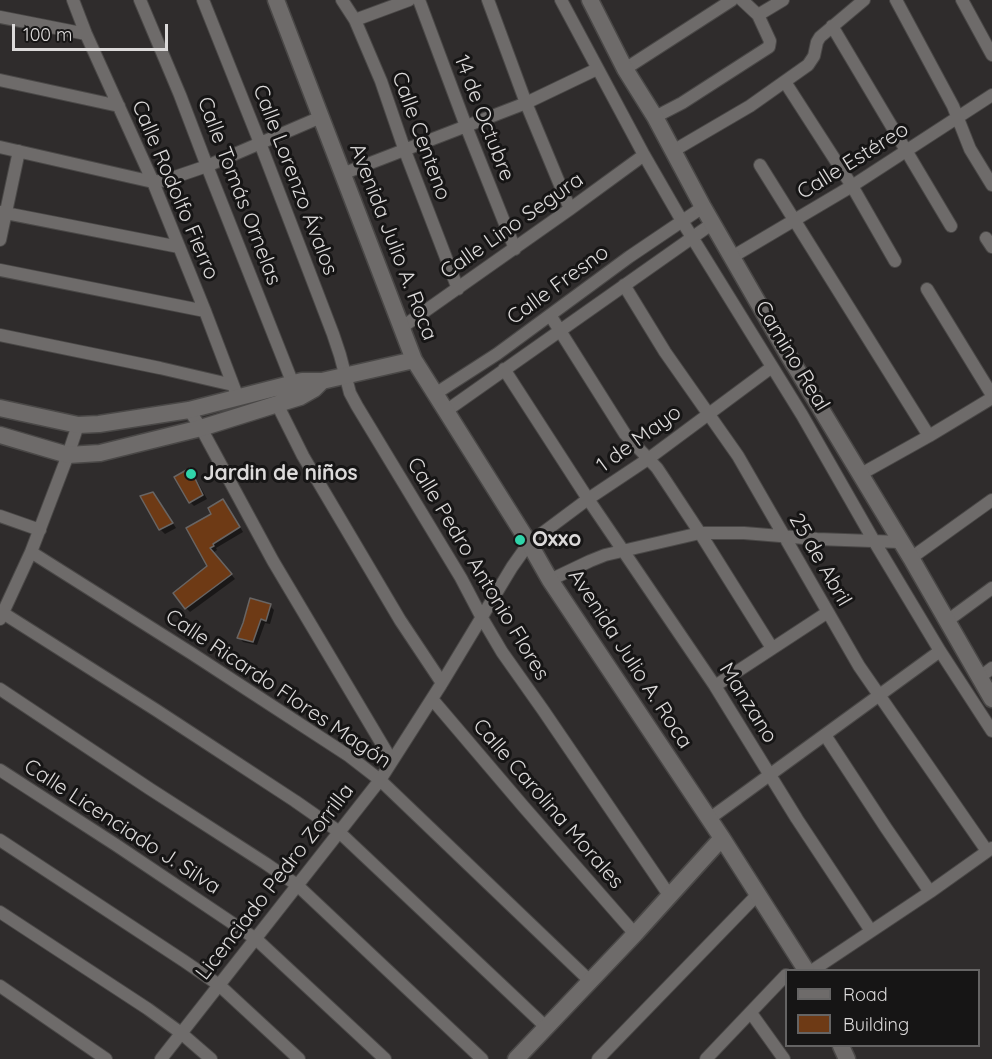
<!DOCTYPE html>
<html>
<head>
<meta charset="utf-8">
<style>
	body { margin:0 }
	#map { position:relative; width:992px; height:1059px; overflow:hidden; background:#2f2c2c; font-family:Quicksand,sans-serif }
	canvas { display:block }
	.legend { position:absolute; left:785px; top:969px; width:195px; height:78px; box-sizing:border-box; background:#161515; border:2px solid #656464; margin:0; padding:8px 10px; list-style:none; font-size:18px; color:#dcdada }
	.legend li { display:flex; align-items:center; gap:12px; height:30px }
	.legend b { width:30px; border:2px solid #656464 }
	.scale { position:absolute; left:12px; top:24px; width:156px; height:27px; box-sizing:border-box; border:3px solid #dcdada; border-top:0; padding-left:8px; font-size:18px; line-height:21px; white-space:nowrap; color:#dcdada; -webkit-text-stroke:4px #161515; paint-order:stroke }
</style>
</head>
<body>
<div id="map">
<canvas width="992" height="1059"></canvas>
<ul class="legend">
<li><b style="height:8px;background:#6e6b6a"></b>Road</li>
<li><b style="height:16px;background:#6e3a15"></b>Building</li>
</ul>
<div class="scale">100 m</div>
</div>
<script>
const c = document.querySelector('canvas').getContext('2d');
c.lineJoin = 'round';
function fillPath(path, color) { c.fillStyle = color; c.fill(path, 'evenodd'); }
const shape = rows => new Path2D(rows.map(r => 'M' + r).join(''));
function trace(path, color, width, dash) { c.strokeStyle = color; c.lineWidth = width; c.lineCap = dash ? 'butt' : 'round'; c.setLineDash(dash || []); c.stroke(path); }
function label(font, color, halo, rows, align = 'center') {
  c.font = font + ' Quicksand,sans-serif'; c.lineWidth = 6; c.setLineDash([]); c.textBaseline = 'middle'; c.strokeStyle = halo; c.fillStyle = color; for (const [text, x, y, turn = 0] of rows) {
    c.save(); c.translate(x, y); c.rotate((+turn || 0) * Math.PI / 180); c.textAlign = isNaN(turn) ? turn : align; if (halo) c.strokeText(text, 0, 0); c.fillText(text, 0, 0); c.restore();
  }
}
fillPath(shape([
	[189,470,194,475,207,499,194,506,190,502],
	[157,498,176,528,165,534,160,529],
	[227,505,243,532,216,548,217,550,213,553,235,579,190,612,186,608,209,567,188,528],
	[270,606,274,610,270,624,265,623,257,645,243,642,239,637]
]), '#0007');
const building = shape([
	[190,468,203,495,189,503,174,477,190,468],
	[153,492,173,523,159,530,140,496,153,492],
	[223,499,240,527,213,544,214,546,210,548,232,574,185,609,173,593,207,566,186,528,211,514,208,508,223,499],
	[250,598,271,604,266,621,261,619,253,642,237,638,243,623,250,598]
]);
fillPath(building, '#6e3a15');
trace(building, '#686564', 1.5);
const street = shape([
	[73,0,86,34,153,182,205,311,238,398],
	[140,0,180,95,207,166,295,389],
	[203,0,260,143,333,334,340,355,350,393,357,406,461,578,482,618,502,652,543,710,669,895],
	[342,0,355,20,381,81,405,151,458,289],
	[419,0,466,126,515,249],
	[488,0,526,103,570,209],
	[561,0,644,155,682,221,802,415,874,541,940,651,992,731],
	[896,0,953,106,970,149,992,185],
	[962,0,992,55],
	[758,15,783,0],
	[0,17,86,34],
	[355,20,409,0],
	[832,26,951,226],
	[625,69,732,0],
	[0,80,119,106],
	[785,82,852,186,895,261],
	[655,117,682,103,769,47,770,41,758,15,742,0],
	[0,147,153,182,166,180,207,166,321,117],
	[673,151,750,106,808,65,814,56,817,42,820,37,864,0],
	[760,165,929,436],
	[342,174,526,103,597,69],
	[0,212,179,247],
	[986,238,992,247],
	[0,240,19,151],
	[732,257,852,186,992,95],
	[0,270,205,311],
	[624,285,665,352,738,456,859,666,987,851],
	[927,289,992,395],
	[550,315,625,434,657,468,665,480,700,533,772,648],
	[401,328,570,209,644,155],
	[0,335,160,368,233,385],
	[504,369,588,499,715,686,797,819,871,931],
	[435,394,497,354,629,257,703,207],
	[277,404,303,456,400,620,442,683],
	[189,410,201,428,273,561,392,761],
	[446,411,713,223],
	[861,474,929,436,992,398],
	[0,516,40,530],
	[31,552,191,653,349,756,380,780,590,981],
	[911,558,992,500],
	[550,580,590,561,605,555,700,533,744,533,817,539,900,542],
	[3,613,156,710,295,801,338,831,546,1027],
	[0,619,31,552,68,455,78,425],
	[947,621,992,588],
	[979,678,992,668],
	[715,686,828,612],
	[0,689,150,789,265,863,297,885,482,1059],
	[432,699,523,806,635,934],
	[825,735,886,828,930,892],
	[0,770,116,845,256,939,385,1059],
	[709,819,940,651],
	[0,840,184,961,219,985,299,1059],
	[0,912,148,1009,181,1033,211,1059],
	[813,970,930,892,992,848],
	[0,986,106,1059],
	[751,1013,784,1059],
	[161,1059,380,780,442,683,512,567,529,543,588,499,648,459,772,367],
	[598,1059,758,894],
	[706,1059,786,975]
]);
const secondary = shape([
	[276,0,414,360,529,543,550,580,722,838,806,970],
	[590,0,625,69,655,117,703,207,787,353,911,558,992,699],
	[0,408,78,425,99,424,189,410,302,381,322,381,414,360],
	[0,435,68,455,100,453,201,428,300,397,314,389,322,381],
	[841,1046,847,1059],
	[516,1059,635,934,722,838]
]);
trace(street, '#4a4847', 14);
trace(secondary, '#4a4847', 19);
trace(street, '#6e6b6a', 12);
trace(secondary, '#6e6b6a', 16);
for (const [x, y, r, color] of [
	[191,474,6,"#30d4aa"],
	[520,540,6,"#30d4aa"]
]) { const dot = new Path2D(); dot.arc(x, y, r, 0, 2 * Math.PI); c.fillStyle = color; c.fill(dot); trace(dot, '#161515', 2); }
label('21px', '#dcdada', '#161515', [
	["14 de Octubre",484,118,69],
	["Calle Centeno",421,136,70],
	["Calle Estéreo",853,161,-32],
	["Calle Lorenzo Ávalos",295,180,69],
	["Calle Rodolfo Fierro",175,190,67],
	["Calle Tomás Ornelas",239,191,69],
	["Calle Lino Segura",512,226,-35],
	["Avenida Julio A. Roca",393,242,69],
	["Calle Fresno",558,285,-36],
	["Camino Real",792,356,59],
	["1 de Mayo",639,439,-36],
	["25 de Abril",820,560,60],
	["Calle Pedro Antonio Flores",478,569,59],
	["Avenida Julio A. Roca",630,659,57],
	["Calle Ricardo Flores Magón",278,689,34],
	["Manzano",748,703,58],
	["Calle Carolina Morales",548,804,49],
	["Calle Licenciado J. Silva",122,827,33],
	["Licenciado Pedro Zorrilla",275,882,-52]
]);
label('bold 21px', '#dcdada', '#161515', [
	["Jardin de niños",203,474],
	["Oxxo",532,540]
], 'left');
</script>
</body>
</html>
